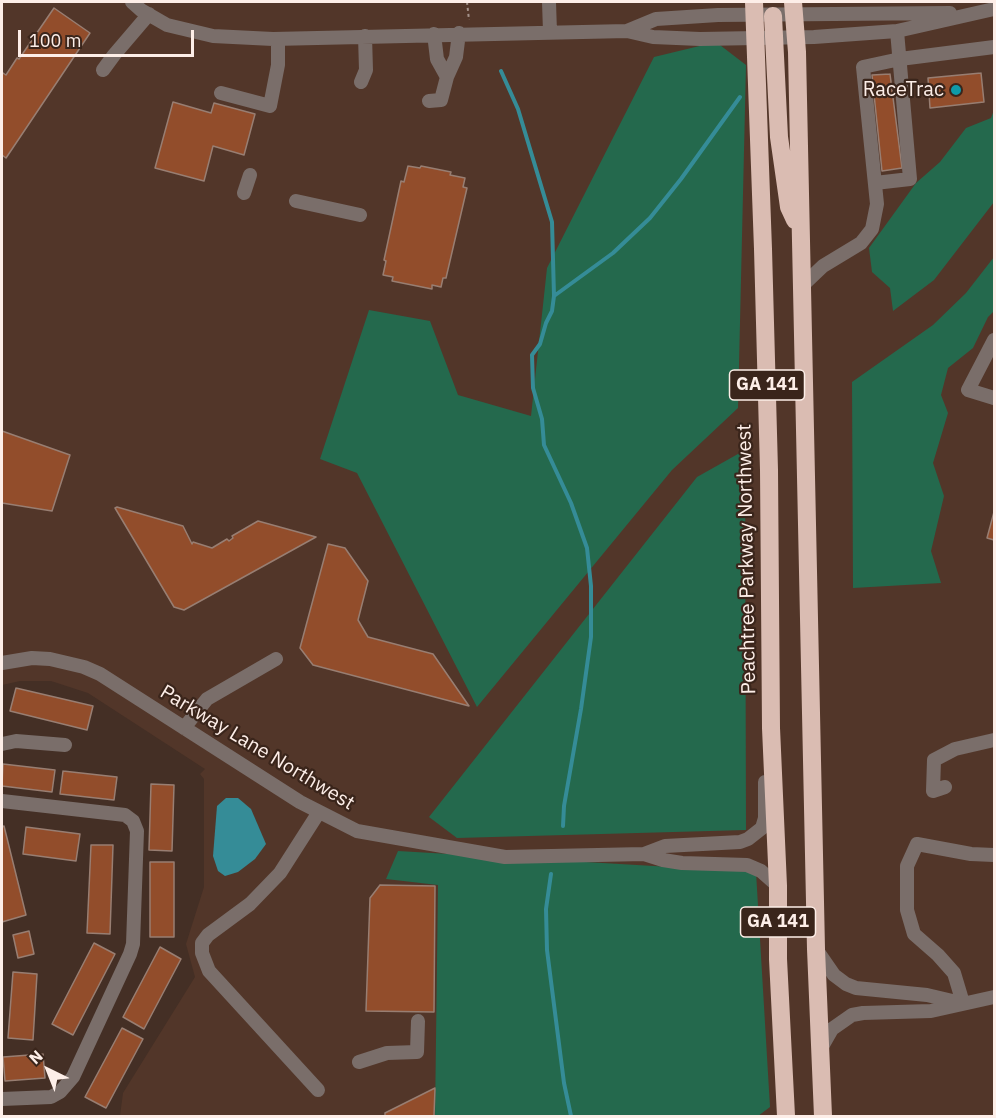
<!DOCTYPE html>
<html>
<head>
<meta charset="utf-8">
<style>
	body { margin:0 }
	#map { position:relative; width:996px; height:1118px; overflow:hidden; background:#442f25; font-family:"IBM Plex Sans",sans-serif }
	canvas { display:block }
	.frame { position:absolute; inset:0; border:3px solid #fdeee8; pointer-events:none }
	.north { position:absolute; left:18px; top:1040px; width:60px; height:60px; -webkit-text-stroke:4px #3a251b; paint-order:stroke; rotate:317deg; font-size:16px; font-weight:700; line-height:24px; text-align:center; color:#fdeee8 }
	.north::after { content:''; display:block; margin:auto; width:21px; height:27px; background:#fdeee8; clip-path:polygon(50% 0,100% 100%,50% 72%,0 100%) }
	.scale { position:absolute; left:18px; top:30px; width:176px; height:27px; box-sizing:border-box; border:3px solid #fdeee8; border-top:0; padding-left:8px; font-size:18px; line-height:21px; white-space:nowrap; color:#fdeee8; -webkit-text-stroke:4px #3a251b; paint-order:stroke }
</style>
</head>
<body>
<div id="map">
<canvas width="996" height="1118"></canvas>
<div class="frame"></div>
<div class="north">N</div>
<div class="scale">100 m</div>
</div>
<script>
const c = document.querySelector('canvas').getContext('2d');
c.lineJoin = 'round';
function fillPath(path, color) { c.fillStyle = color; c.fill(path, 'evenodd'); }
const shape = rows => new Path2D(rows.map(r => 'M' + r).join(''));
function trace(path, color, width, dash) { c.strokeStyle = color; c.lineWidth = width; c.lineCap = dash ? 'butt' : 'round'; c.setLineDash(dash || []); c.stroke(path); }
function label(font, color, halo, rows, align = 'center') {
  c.font = font + ' "IBM Plex Sans",sans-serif'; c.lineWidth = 4.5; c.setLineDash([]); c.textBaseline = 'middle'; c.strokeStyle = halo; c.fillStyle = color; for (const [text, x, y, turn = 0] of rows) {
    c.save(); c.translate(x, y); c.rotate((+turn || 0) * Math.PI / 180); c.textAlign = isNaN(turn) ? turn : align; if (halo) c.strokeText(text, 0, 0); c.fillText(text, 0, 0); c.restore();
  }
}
fillPath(shape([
	[2,2,994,2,994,1116,120,1116,123,1093,195,977,186,944,204,887,204,779,200,774,205,769,88,693,51,681,20,681,2,685]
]), '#523629');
fillPath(shape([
	[716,42,746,65,738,408,672,470,477,707,357,473,320,459,369,310,430,321,458,395,531,416,547,268,654,57],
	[994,110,994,202,934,280,893,311,890,288,872,272,869,248,916,183,940,162,966,128,991,118],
	[994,257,994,311,988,317,973,348,948,368,941,395,948,413,933,463,944,496,931,551,941,583,853,588,852,382,933,325,966,293],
	[745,450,746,830,457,838,429,817,697,477],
	[398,851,756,872,770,1107,758,1116,435,1116,438,885,386,879]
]), '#24694d');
fillPath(shape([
	[226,798,238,798,251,809,266,844,255,859,238,872,225,876,218,871,213,856,217,806]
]), '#358c97');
trace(shape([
	[501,71,518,109,552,222,554,296,552,311,546,323,540,344,532,355,533,388,542,419,544,445,571,503,587,548,591,586,591,637,581,709,564,806,563,826],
	[554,296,613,253,650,218,681,179,740,97],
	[551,874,546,909,547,950,564,1083,571,1116]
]), '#358c97', 4);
const building = shape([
	[54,8,90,33,6,158,2,155,2,75,3,73,6,75,17,58,19,59,54,8],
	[981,73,984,102,930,108,928,78,981,73],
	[890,74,902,168,882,171,872,75,890,74],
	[173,102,211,113,214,103,255,114,244,155,213,146,204,181,155,168,173,102],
	[408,166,420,168,421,166,451,172,450,175,465,178,463,187,467,188,446,278,443,278,441,287,432,285,432,289,392,281,393,277,383,275,386,261,384,260,401,181,404,182,408,166],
	[2,431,70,455,52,511,2,503,2,431],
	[117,507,183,526,192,544,193,542,212,548,227,539,229,541,233,538,232,536,258,521,316,537,184,610,174,607,115,508,117,507],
	[994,512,994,540,987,538,994,512],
	[328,544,345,548,368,581,358,620,368,637,433,654,469,706,313,665,300,648,328,544],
	[16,688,93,706,87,730,10,711,16,688],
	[3,764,55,770,52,792,2,786,3,764],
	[63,771,117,777,114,800,60,794,63,771],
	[151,784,174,785,172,851,149,850,151,784],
	[4,826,26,915,2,922,2,827,4,826],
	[26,827,80,834,76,861,23,854,26,827],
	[91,845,113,845,110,934,87,933,91,845],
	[150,862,174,862,174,937,150,937,150,862],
	[380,885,435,886,434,1012,366,1011,370,898,380,885],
	[29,931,34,954,18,958,13,935,29,931],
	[94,943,115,954,73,1035,52,1024,94,943],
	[160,947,181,959,144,1029,123,1017,160,947],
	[13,972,37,974,33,1040,8,1038,13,972],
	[122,1028,143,1039,106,1108,85,1097,122,1028],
	[43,1054,45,1078,5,1081,3,1057,43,1054],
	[435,1088,434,1116,385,1116,385,1113,435,1088]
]);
fillPath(building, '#924d2b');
trace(building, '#987e72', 1.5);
trace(shape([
	[467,2,469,20]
]), '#a5938b', 2, [3, 3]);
trace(shape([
	[132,2,141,10,167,25,213,36,273,39,627,31,653,37,700,39,814,37,897,31,994,9],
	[549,2,550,32],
	[627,31,656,19,718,15,950,13],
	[434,34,437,59,447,77],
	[103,70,114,55,149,14],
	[361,82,366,70,365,36],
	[221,93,270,106,278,65,278,39],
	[429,101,441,100,447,77,456,57,459,33],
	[875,183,910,179,897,31],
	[244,193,250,175],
	[296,201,360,215],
	[803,285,823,266,861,243,872,229,877,204,863,67,900,59,994,47],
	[994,340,968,390,994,398],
	[2,663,32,658,50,659,84,667,100,674,300,802,357,831,505,857,644,854,665,846,740,842,748,839,762,828,765,818,765,782],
	[184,728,207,699,276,659],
	[2,744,16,741,65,745],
	[945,787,933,791,934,760,955,749,994,740],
	[2,801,125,815,133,821,137,831,133,944,130,954,73,1077,60,1092,51,1097,2,1099],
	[644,854,663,860,682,863,747,865,761,871,778,886],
	[816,949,834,975,846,984,856,988,927,995,961,1003],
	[963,1003,954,973,938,955,914,934,907,910,907,866,917,844,971,854,994,855],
	[820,1050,832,1029,852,1015,863,1013,931,1011,994,997],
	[359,1062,387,1053,417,1052,418,1021],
	[318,1090,209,971,202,953,202,943,208,935,250,904,280,873,319,812]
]), '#7a6e6a', 14);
trace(shape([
	[754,2,763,249,769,470,771,728,778,886,778,959,786,1116],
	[793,2,797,52,816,949,823,1116],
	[773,16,779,137,789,207,795,220]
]), '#dabcb2', 18);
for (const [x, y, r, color] of [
	[956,90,6,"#0f9aa8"]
]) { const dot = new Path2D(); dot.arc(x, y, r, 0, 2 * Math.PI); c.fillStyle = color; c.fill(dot); trace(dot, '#3a251b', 2); }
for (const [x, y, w] of [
	[767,385,75],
	[778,922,75]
]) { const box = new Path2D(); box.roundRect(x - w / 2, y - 15, w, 30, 4.5); c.fillStyle = '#3a251b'; c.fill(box); trace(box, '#fdeee8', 1.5); }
label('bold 18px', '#fdeee8', null, [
	["GA 141",767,385],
	["GA 141",778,922]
]);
label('20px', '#fdeee8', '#3a251b', [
	["RaceTrac",944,90]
], 'right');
label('20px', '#fdeee8', '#3a251b', [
	["Peachtree Parkway Northwest",747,559,-91],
	["Parkway Lane Northwest",257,748,31]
]);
</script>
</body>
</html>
